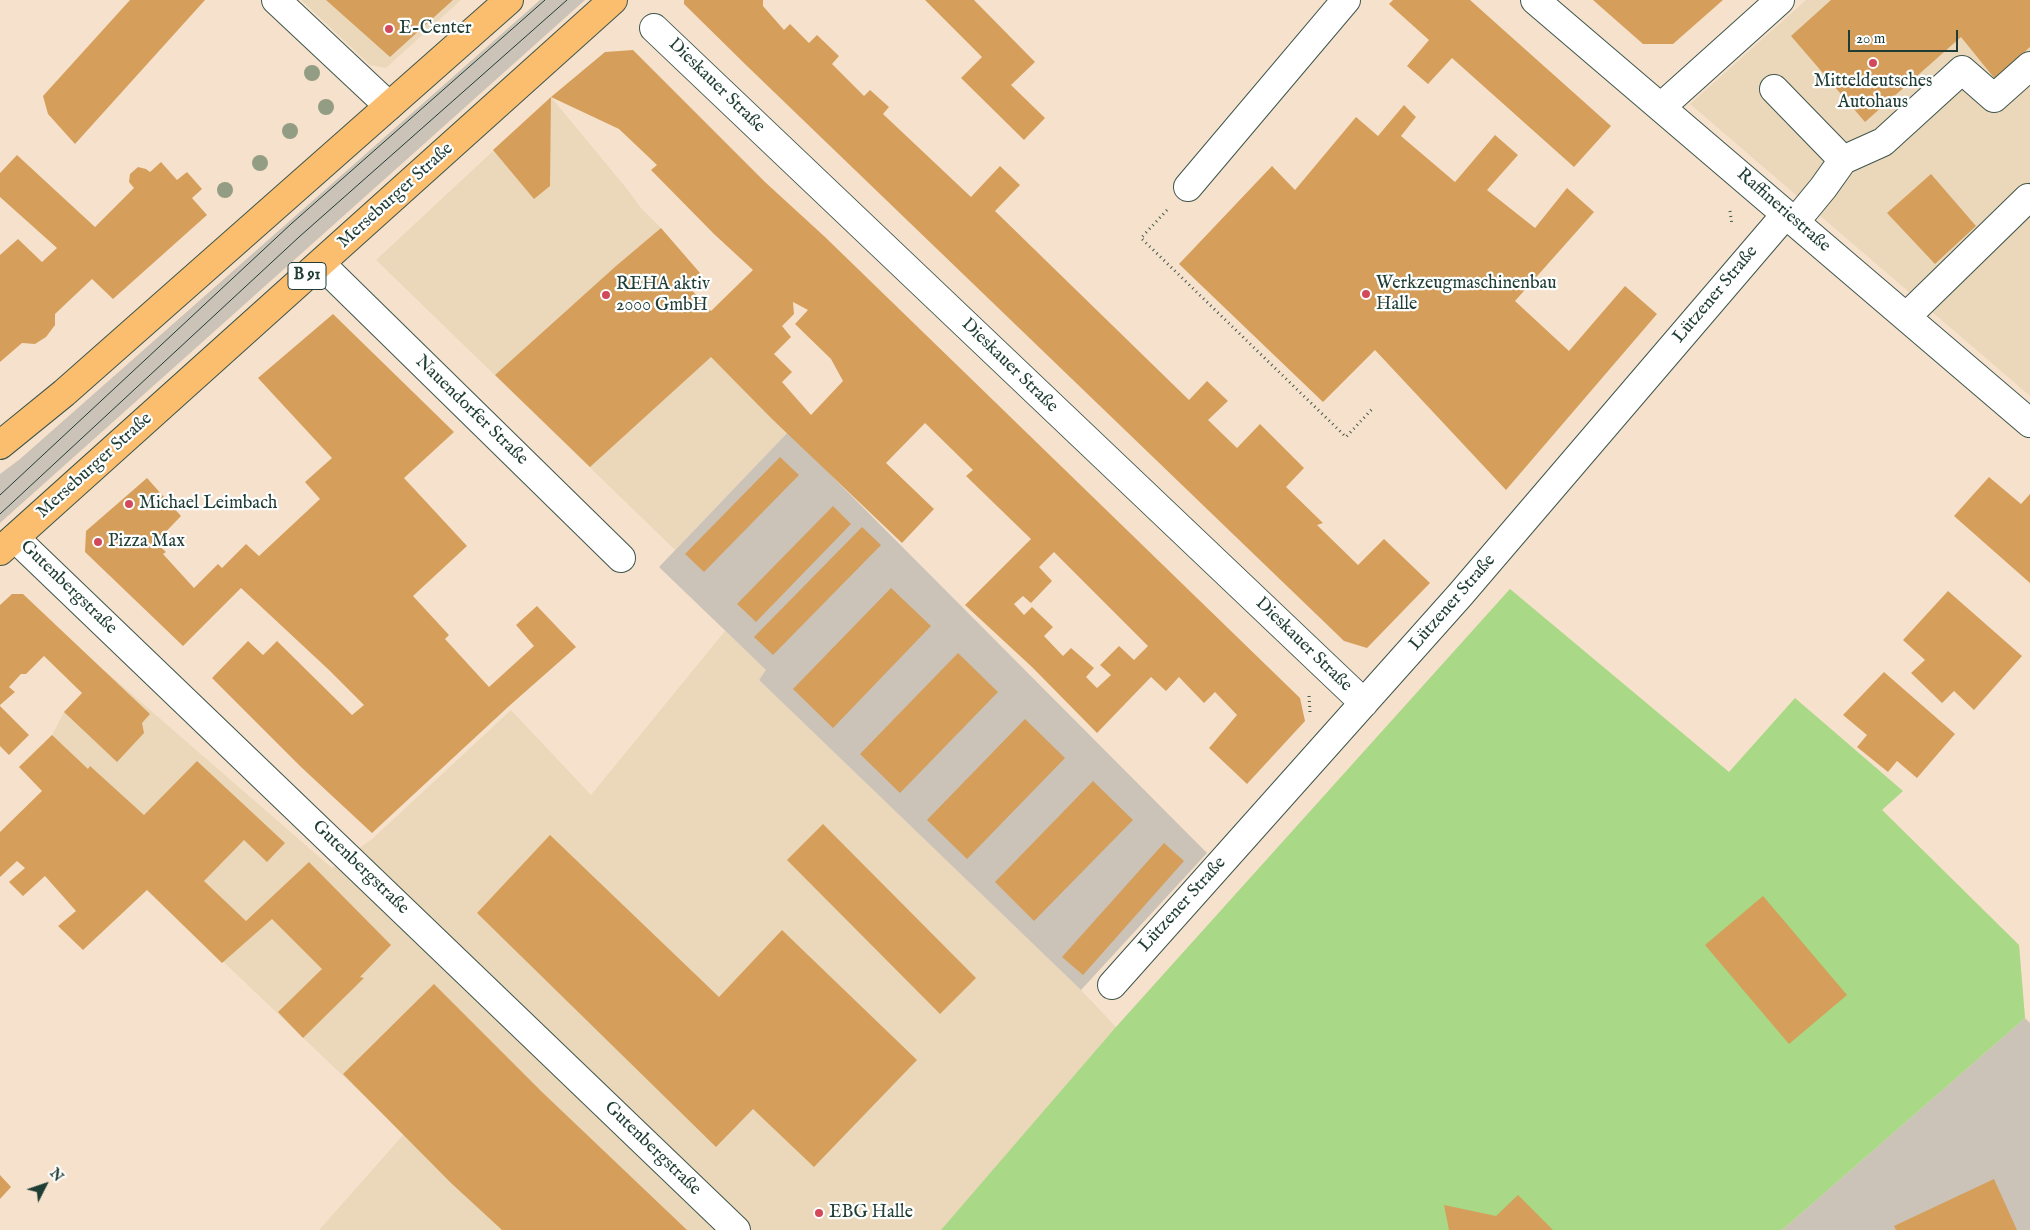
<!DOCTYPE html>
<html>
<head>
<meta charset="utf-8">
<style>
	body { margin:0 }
	#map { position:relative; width:2030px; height:1230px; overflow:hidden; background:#f6e2cc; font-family:"IM FELL English",serif }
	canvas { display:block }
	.north { position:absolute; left:20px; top:1160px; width:50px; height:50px; -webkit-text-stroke:4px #fff; paint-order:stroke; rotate:49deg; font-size:14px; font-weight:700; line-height:20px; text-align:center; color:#1f3d34 }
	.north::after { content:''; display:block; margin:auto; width:18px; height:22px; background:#1f3d34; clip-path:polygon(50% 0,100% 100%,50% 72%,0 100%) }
	.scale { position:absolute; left:1848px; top:30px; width:110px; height:22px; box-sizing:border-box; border:2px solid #1f3d34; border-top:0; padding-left:6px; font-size:15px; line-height:18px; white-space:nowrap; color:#1f3d34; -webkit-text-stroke:4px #fff; paint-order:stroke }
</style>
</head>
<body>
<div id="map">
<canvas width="2030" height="1230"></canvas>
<div class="north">N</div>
<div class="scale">20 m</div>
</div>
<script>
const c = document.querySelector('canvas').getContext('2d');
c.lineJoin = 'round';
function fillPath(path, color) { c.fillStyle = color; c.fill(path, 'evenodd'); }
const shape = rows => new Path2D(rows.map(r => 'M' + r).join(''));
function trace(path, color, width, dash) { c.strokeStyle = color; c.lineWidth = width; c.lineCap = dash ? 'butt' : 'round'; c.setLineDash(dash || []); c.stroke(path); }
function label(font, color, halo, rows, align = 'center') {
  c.font = font + ' "IM FELL English",serif'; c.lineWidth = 4.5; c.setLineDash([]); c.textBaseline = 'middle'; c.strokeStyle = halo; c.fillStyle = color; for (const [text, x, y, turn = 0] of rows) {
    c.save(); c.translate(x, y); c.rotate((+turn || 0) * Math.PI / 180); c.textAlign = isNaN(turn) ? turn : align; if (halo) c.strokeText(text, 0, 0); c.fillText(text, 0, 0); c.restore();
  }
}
fillPath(shape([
	[301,0,461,0,386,68,370,65],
	[1806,0,2030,0,2030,396,1690,104],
	[551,97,627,189,641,208,661,228,700,273,661,308,788,432,675,550,376,260],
	[1510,589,1787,821,1839,767,2019,945,2025,1018,1782,1230,319,1230,404,1134,19,767,52,735,64,712,104,670,332,868,372,839,511,710,591,795,725,631,767,670,759,680,1081,990,1116,1027]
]), '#ebd8ba');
fillPath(shape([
	[540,0,585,0,0,523,0,474,20,459],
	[788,432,1207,853,1081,990,759,680,766,670,659,567],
	[2025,1018,2030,1023,2030,1230,1782,1230]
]), '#cbc3b8');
fillPath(shape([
	[1510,589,1729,772,1795,698,1903,791,1882,810,2019,945,2025,1018,1782,1230,941,1230,1116,1027]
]), '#a9d886');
fillPath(shape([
	[130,0,205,0,75,144,48,114,43,96],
	[326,0,453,0,390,57],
	[684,0,763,0,763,6,784,30,790,24,809,43,817,35,839,56,832,64,864,96,870,90,889,107,883,114,971,197,1000,166,1020,185,995,211,1189,400,1207,381,1228,401,1208,420,1237,448,1260,424,1304,468,1286,487,1323,523,1317,525,1358,565,1384,539,1430,583,1367,648,1344,641,747,66,684,4],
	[925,0,974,0,1035,62,1011,85,1045,118,1024,140,961,78,982,57],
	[1393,0,1470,0,1611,126,1574,167,1452,58,1428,84,1407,66,1429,40,1389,4],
	[1593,0,1723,0,1673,44,1643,44],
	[1831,0,2030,0,2030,47,1995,79,1961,37,1865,122,1791,36],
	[633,50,765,182,825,237,1300,698,1305,721,1247,784,1209,748,1237,715,1215,692,1204,703,1179,677,1166,691,1151,677,1097,733,1032,667,965,605,1031,539,966,476,973,470,925,423,886,463,934,509,902,543,771,418,711,357,590,467,495,375,616,266,661,228,700,273,687,285,711,311,753,270,714,234,651,170,657,165,619,129,551,97,605,52],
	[793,302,808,310,795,324,831,359,843,381,811,415,782,382,792,372,774,354,791,337,782,326,794,314],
	[1054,552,1148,646,1134,660,1119,646,1100,665,1111,675,1097,688,1086,677,1094,668,1071,648,1063,656,1044,636,1053,627,1032,607,1024,615,1014,604,1023,596,1031,603,1052,581,1039,567],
	[551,97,550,186,534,199,493,150],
	[1404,105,1416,117,1401,136,1455,182,1495,135,1518,155,1487,190,1535,228,1567,188,1594,212,1515,301,1569,351,1625,286,1657,314,1506,490,1375,350,1323,402,1179,264,1272,166,1295,190,1356,117,1378,136],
	[17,155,95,227,134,188,129,182,130,174,138,167,146,169,150,172,161,162,177,180,187,172,202,189,192,198,207,215,113,299,92,279,55,314,55,325,46,337,35,344,22,343,0,362,0,255,18,239,42,262,57,248,0,197,0,173],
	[1931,174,1976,226,1935,264,1887,213],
	[333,314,454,432,404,478,467,546,413,596,449,635,445,639,489,687,534,646,516,625,537,606,576,647,508,707,372,833,301,767,212,678,248,641,263,655,277,641,352,715,364,705,329,670,241,588,183,646,85,552,86,531,147,478,181,516,156,542,166,552,163,554,194,588,218,564,222,568,246,544,259,556,320,499,305,482,332,458,258,378],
	[780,457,799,475,704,572,685,554],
	[1989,477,2021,504,2030,494,2030,583,1954,516],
	[833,506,851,524,756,622,737,604],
	[862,527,881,545,773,655,754,637],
	[891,588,931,626,833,728,793,689],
	[1948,591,2022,656,1974,710,1954,691,1942,703,1911,673,1925,660,1903,640],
	[12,594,23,594,150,714,142,723,144,733,117,762,64,712,82,693,44,656,26,674,21,674,9,687,15,692,0,705,0,605],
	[958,653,998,692,900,793,860,754],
	[1884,672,1955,734,1917,778,1897,761,1888,772,1857,747,1867,735,1843,715],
	[0,706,29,735,9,755,0,746],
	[1025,719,1065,758,967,859,927,820],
	[52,735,88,769,90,766,144,815,197,761,285,843,267,862,244,840,204,881,246,921,309,862,391,945,360,977,364,978,303,1038,278,1012,322,969,272,919,222,963,147,890,83,950,58,926,76,911,45,876,23,896,9,882,25,868,17,861,0,877,0,832,42,791,19,767],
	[1093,781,1133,820,1034,921,995,882],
	[823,824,976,978,940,1014,787,860],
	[550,835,719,997,782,930,917,1060,814,1167,753,1109,716,1147,477,913],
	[1164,843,1184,861,1083,975,1062,957],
	[1763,896,1847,995,1789,1044,1705,945],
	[434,984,542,1092,687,1230,502,1230,451,1183,343,1074],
	[0,1175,11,1187,0,1199],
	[1994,1179,2017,1230,1896,1230,1894,1226],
	[1518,1195,1553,1230,1449,1230,1444,1205,1496,1216]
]), '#d59f5b');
const minor = shape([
	[276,0,389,106],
	[1535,0,2030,423],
	[654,28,1364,703],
	[1774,89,1843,160,1823,188,1795,222],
	[1661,107,1780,0],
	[1843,160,1883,142,1962,70,1994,98,2030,66],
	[1188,187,1346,0],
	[321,264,621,558],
	[1906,317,2028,198],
	[15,538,736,1230],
	[1112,985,1460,595,1786,214]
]);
const major = shape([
	[0,445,64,393,509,0],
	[0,551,613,0]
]);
trace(minor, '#3f564b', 30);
trace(major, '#3f564b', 30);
trace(shape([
	[1167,210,1141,238,1346,437,1374,407],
	[1730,211,1732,225],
	[1309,696,1310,712]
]), '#3f564b', 3, [1, 4]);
trace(minor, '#fff', 28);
trace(major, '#fbbd6e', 28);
trace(shape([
	[0,495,291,224,545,0],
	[0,514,299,237,567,0]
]), '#1f3d34', 1);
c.fillStyle = '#939d83';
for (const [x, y] of [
	[312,73],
	[326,107],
	[290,131],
	[260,163],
	[225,190]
]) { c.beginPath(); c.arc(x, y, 8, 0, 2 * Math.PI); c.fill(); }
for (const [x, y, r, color] of [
	[389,29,5,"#d1495b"],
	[1873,63,5,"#d1495b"],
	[1366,294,5,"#d1495b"],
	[606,295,5,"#d1495b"],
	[129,504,5,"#d1495b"],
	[98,542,5,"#d1495b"],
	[819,1213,5,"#d1495b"]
]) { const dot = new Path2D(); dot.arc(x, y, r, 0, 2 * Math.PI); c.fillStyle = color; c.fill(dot); trace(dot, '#fff', 2); }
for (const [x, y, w] of [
	[307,276,38]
]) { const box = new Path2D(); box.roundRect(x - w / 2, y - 13.5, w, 27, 4); c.fillStyle = '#fff'; c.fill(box); trace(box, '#1f3d34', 1); }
label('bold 16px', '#1f3d34', null, [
	["B 91",307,276]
]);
label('18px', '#1f3d34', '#fff', [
	["E-Center",399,29],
	["Mitteldeutsches",1873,82,"center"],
	["Autohaus",1873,103,"center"],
	["Werkzeugmaschinenbau",1376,284],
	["Halle",1376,305],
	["REHA aktiv",616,285],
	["2000 GmbH",616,306],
	["Michael Leimbach",139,504],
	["Pizza Max",108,542],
	["EBG Halle",829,1213]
], 'left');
label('18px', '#1f3d34', '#fff', [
	["Dieskauer Straße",716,86,44],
	["Merseburger Straße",396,196,-42],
	["Raffineriestraße",1783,211,41],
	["Lützener Straße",1716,295,-50],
	["Dieskauer Straße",1009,366,44],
	["Nauendorfer Straße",471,411,44],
	["Merseburger Straße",95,466,-42],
	["Gutenbergstraße",68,588,44],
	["Lützener Straße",1453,603,-49],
	["Dieskauer Straße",1303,645,44],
	["Gutenbergstraße",360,868,44],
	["Lützener Straße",1183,905,-48],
	["Gutenbergstraße",652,1149,44]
]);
</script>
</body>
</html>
